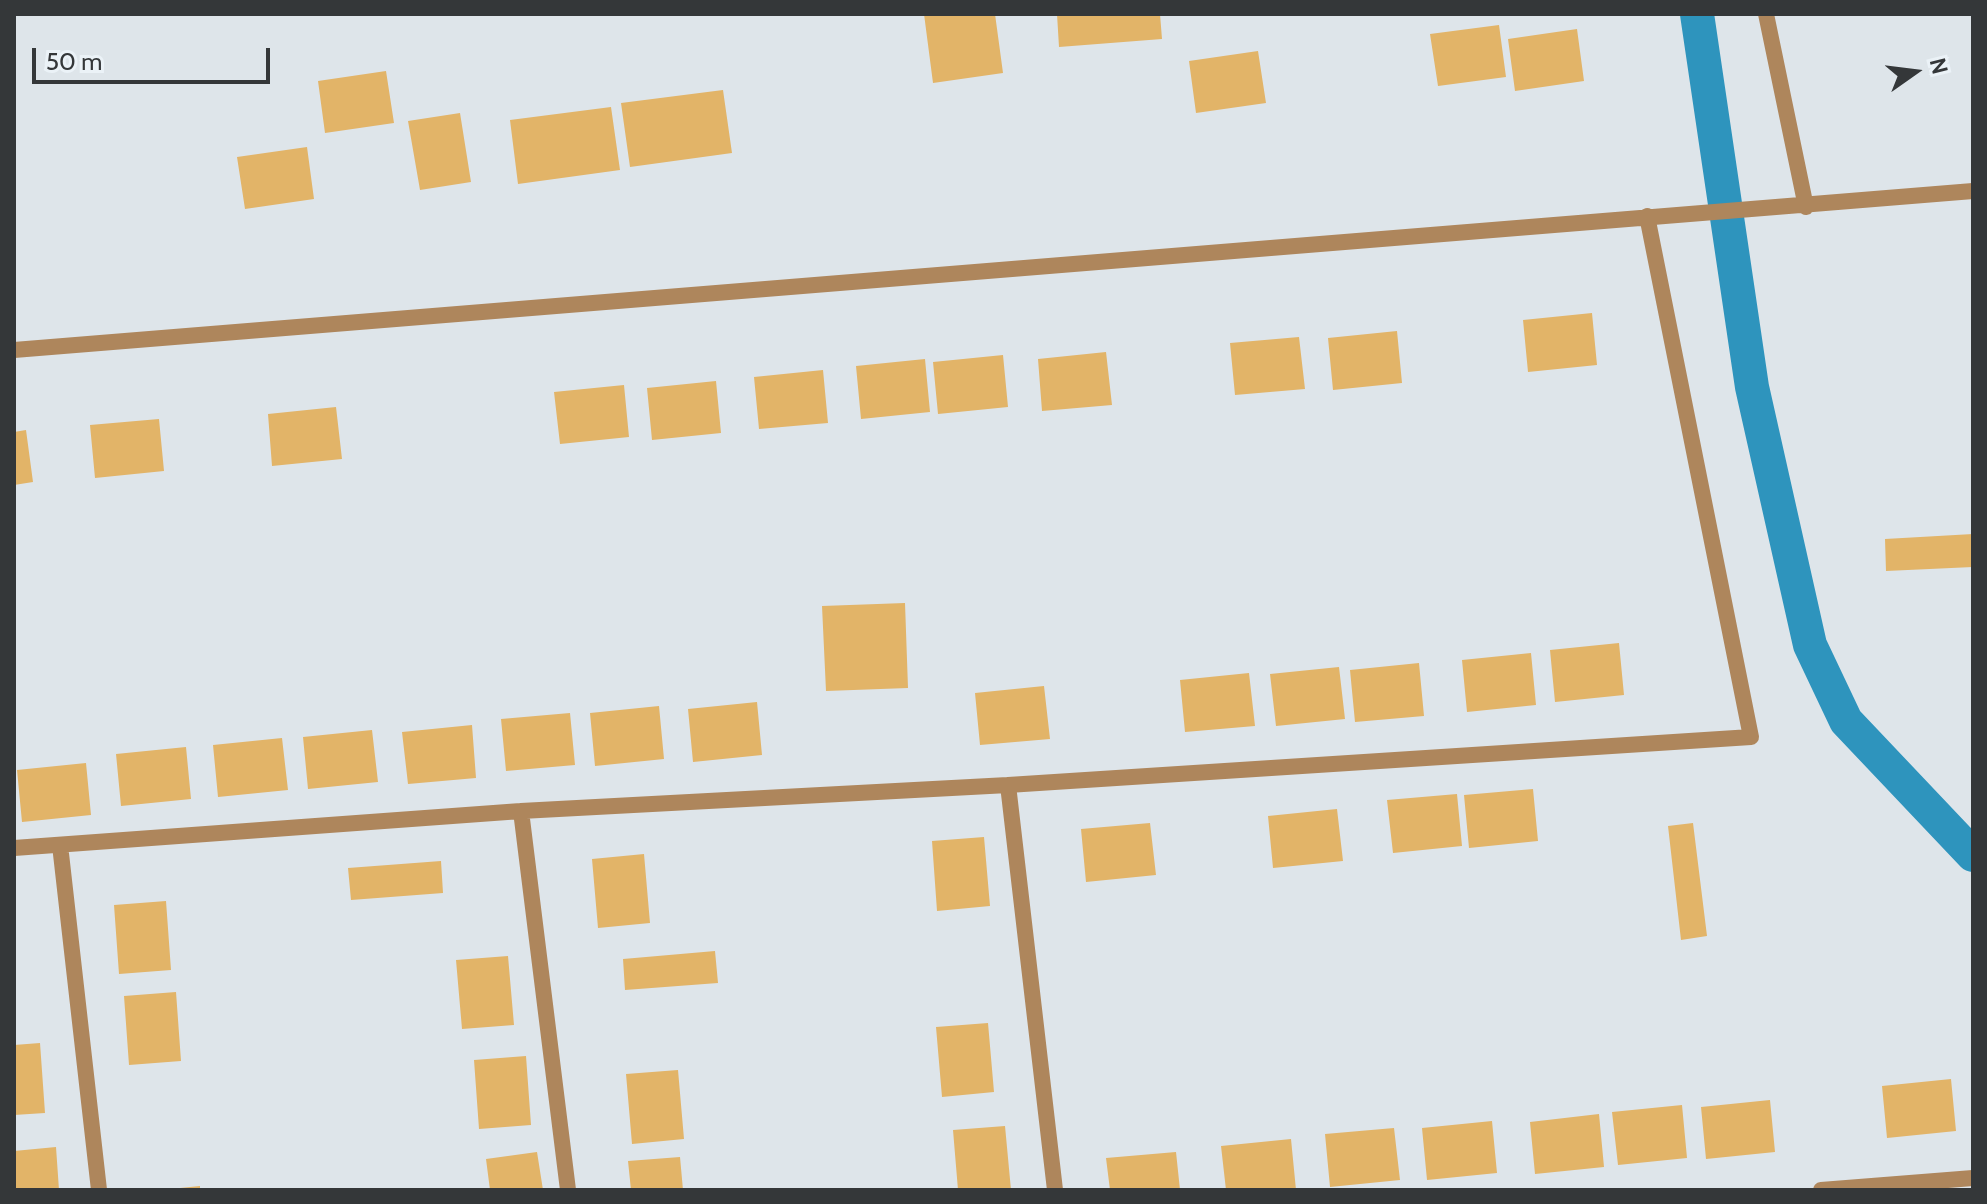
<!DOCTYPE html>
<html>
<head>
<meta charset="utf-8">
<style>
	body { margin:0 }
	#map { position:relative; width:1987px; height:1204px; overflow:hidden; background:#dee5ea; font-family:Cabin,sans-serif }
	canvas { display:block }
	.frame { position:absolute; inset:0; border:16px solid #343739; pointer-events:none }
	.north { position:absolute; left:1875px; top:32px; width:80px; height:80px; -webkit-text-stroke:6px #ebf2f7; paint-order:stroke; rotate:76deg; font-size:22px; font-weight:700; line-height:32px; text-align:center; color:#343739 }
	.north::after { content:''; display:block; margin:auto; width:28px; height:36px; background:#343739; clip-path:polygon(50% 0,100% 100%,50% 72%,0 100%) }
	.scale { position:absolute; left:32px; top:48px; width:238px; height:36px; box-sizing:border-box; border:4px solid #343739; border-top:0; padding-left:10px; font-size:24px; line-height:28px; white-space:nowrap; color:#343739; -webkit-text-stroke:6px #ebf2f7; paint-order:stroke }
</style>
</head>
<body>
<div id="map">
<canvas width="1987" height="1204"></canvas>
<div class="frame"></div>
<div class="north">N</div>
<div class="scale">50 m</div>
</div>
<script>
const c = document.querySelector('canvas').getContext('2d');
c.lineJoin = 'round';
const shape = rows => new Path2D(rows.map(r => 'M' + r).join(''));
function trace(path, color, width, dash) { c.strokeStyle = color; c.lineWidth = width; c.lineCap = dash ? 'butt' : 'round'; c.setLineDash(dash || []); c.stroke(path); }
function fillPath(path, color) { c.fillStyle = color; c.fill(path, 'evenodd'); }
trace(shape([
	[1697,14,1752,387,1810,645,1846,721,1973,855]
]), '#2e94bd', 34);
fillPath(shape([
	[924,14,995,14,1003,73,933,83],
	[1057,14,1160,14,1162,39,1059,47],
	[1499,25,1506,77,1438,86,1430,34],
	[1577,29,1584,81,1515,91,1508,39],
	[1258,51,1266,103,1196,113,1189,61],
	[386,71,394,123,325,133,318,81],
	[723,90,732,153,630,167,621,103],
	[611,107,620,170,518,184,510,120],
	[460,113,471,182,420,190,408,121],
	[307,147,314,199,245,209,237,157],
	[1592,313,1597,365,1528,372,1523,320],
	[1397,331,1402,383,1333,390,1328,338],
	[1299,337,1305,389,1235,395,1230,343],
	[1106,352,1112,405,1042,411,1038,359],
	[1003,355,1008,407,938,414,933,362],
	[925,359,930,412,861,419,856,366],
	[823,370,828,423,759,429,754,377],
	[716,381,721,433,652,440,647,388],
	[624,385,629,437,560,444,554,392],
	[336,407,342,459,272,466,268,414],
	[159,419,164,471,95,478,90,425],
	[26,430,33,482,14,485,14,432],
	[1973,534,1973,567,1886,571,1885,539],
	[905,603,908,688,826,691,822,606],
	[1619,643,1624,695,1555,702,1550,650],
	[1531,653,1536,705,1467,712,1462,660],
	[1419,663,1424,716,1355,722,1350,670],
	[1339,667,1345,719,1276,726,1270,674],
	[1249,673,1255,726,1185,732,1180,680],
	[1044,686,1050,739,980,745,975,693],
	[757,702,762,755,693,762,688,709],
	[659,706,664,759,595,766,590,713],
	[570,713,575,765,506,771,501,719],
	[472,725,476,778,408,784,402,732],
	[372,730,378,782,308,789,303,737],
	[282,738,288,790,218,797,213,745],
	[186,747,191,799,121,806,116,754],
	[86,763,91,815,22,822,17,770],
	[1533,789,1538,841,1469,848,1464,795],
	[1457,794,1462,846,1393,853,1387,800],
	[1337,809,1343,861,1273,868,1268,816],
	[1150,823,1156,875,1086,882,1081,829],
	[1693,823,1707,936,1681,940,1668,826],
	[984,837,990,906,937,911,932,841],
	[644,854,650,923,598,928,592,859],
	[441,861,443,893,351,900,348,868],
	[166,901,171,970,119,974,114,905],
	[715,951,718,983,625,990,623,959],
	[508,956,514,1025,462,1029,456,960],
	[176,992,181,1061,129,1065,124,996],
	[988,1023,994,1092,942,1097,936,1027],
	[40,1043,45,1113,14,1115,14,1045],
	[526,1056,531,1125,479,1129,474,1060],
	[678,1070,684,1139,632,1144,626,1074],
	[1951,1079,1956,1131,1887,1138,1882,1086],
	[1770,1100,1775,1152,1706,1159,1701,1107],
	[1682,1105,1687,1158,1618,1165,1612,1112],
	[1599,1114,1604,1167,1535,1174,1530,1122],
	[1492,1121,1497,1173,1427,1180,1422,1128],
	[1005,1126,1011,1190,958,1190,953,1130],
	[1394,1128,1400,1180,1330,1187,1325,1134],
	[1291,1139,1296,1190,1226,1190,1221,1146],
	[56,1147,59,1190,14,1190,14,1151],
	[537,1152,543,1190,490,1190,486,1159],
	[1176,1152,1180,1190,1110,1190,1106,1158],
	[680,1157,683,1190,631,1190,628,1161],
	[200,1186,200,1190,180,1190,180,1188]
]), '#e2b468');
trace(shape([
	[1766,14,1806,207],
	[14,350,1973,191],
	[1008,785,1055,1190],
	[521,811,568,1190],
	[60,845,99,1190],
	[14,848,521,811,1008,785,1751,737,1647,216],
	[1821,1190,1973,1178]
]), '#ae865c', 16);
</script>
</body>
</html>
